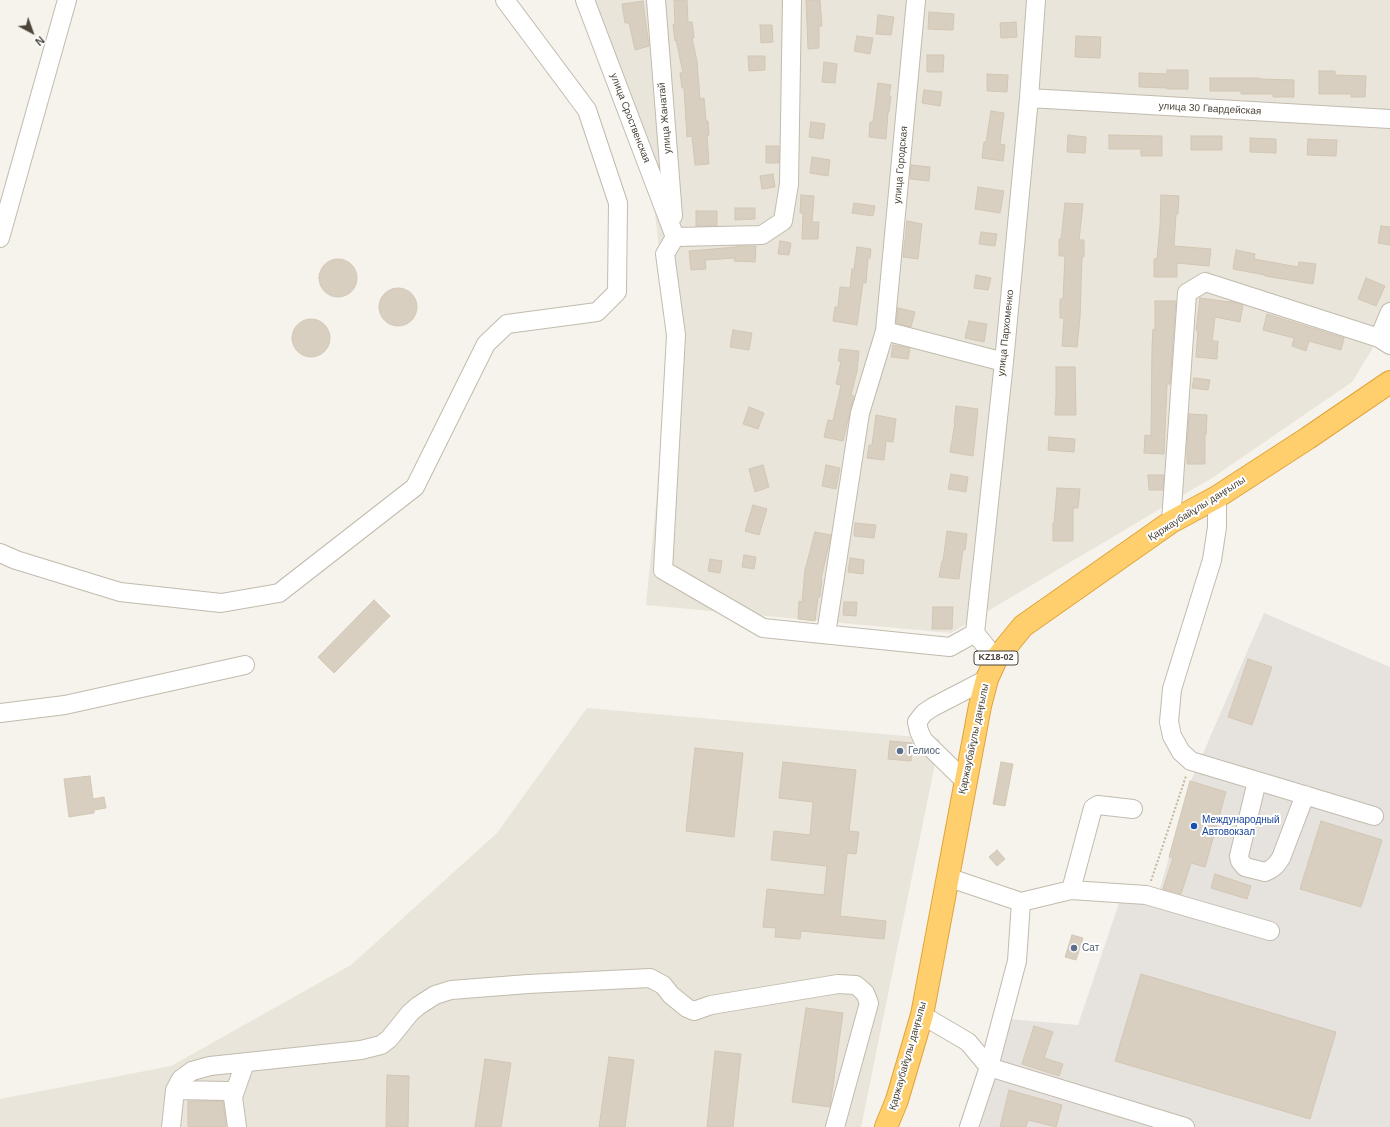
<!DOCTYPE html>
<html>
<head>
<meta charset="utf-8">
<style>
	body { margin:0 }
	#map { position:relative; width:1390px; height:1127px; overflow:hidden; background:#f6f3ec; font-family:Helvetica,sans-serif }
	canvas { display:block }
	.north { position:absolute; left:12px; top:12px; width:40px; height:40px; -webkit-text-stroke:3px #fff; paint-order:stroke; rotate:139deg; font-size:11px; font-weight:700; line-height:16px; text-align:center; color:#4b4439 }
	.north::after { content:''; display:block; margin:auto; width:14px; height:18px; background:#4b4439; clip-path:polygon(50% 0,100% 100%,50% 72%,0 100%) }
</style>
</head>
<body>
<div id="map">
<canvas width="1390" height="1127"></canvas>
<div class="north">N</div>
</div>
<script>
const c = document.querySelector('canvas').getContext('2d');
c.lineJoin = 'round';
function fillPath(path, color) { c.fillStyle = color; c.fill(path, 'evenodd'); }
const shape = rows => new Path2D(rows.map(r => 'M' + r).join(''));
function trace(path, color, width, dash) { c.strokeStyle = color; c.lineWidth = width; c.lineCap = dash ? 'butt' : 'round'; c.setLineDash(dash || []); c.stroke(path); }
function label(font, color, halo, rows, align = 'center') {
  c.font = font + ' Helvetica,sans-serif'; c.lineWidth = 4; c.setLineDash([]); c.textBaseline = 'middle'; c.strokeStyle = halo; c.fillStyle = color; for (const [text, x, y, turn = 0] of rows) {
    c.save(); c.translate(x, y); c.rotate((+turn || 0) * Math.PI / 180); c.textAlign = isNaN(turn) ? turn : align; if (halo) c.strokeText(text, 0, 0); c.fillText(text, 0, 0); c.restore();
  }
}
fillPath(shape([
	[583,0,1390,0,1390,320,1352,382,1212,478,951,633,646,605,671,353,646,135],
	[587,708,940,739,861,1127,0,1127,0,1099,171,1066,351,965,497,833]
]), '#eae5da');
fillPath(shape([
	[1264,613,1390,667,1390,1127,980,1127,1009,1019,1078,1025,1121,897,1155,906,1191,781]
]), '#e6e2dd');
const building = shape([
	[674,0,687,0,688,22,692,22,694,38,692,38,697,61,700,99,704,98,706,121,708,121,709,135,707,135,709,164,695,165,692,136,687,137,684,88,682,88,680,73,683,73,676,40,675,41,673,25,675,24,674,0],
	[806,0,820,0,822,26,819,26,819,48,808,49,806,0],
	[643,1,649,46,635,50,629,23,625,23,622,4,643,1],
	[929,12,954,14,953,30,928,29,929,12],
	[878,15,894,17,891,35,876,34,878,15],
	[1016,22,1017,37,1001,38,1000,23,1016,22],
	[760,25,772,25,773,42,761,43,760,25],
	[857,36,873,38,870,54,854,51,857,36],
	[1076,36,1101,37,1100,58,1075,57,1076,36],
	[927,55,944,55,943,72,927,72,927,55],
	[748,56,765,56,765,70,749,71,748,56],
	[824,62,837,64,835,83,822,82,824,62],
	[1167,70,1188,70,1188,89,1167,89,1167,88,1139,87,1139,73,1167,74,1167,70],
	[1319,71,1335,71,1335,75,1366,76,1365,97,1351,97,1351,94,1319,94,1319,71],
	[987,74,1008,75,1007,92,987,91,987,74],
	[1210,78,1260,78,1260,79,1294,80,1294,97,1273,97,1273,94,1241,94,1241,91,1210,91,1210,78],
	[878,83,891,85,889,96,891,96,889,112,888,112,886,139,869,137,870,122,873,122,878,83],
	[924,90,942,92,940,106,922,103,924,90],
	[991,111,1004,113,1000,144,1005,145,1003,161,982,158,984,142,986,142,991,111],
	[811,122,825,124,823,139,809,137,811,122],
	[1068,135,1086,137,1085,153,1067,152,1068,135],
	[1109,135,1162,136,1162,156,1141,156,1141,149,1109,149,1109,135],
	[1191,136,1222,136,1222,150,1191,150,1191,136],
	[1250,138,1276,139,1276,153,1250,152,1250,138],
	[1308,139,1337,140,1336,156,1307,155,1308,139],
	[766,146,779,146,779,163,766,163,766,146],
	[812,157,830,160,828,176,810,173,812,157],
	[911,165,930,167,929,181,910,179,911,165],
	[773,174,775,187,762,189,760,176,773,174],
	[978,187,1004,191,1000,213,975,209,978,187],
	[801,195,814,196,812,222,819,222,818,239,802,239,803,213,800,213,801,195],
	[1161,195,1179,196,1178,214,1176,214,1174,246,1211,249,1209,266,1177,263,1177,277,1154,277,1154,259,1157,259,1160,225,1161,195],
	[854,203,875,206,873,216,852,213,854,203],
	[1065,203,1083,204,1079,240,1084,240,1084,257,1082,257,1080,318,1077,347,1062,346,1064,318,1060,318,1060,299,1063,299,1065,256,1059,256,1059,239,1061,239,1065,203],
	[735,208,755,208,755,219,735,220,735,208],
	[696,211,717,211,717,226,696,226,696,211],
	[907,221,922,224,918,259,903,257,907,221],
	[1381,226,1390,227,1390,245,1378,243,1381,226],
	[981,232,997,234,995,246,979,244,981,232],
	[780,241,791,243,789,255,778,254,780,241],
	[736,246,756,246,755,262,734,261,735,258,705,260,706,269,691,270,689,251,736,247,736,246],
	[857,247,871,249,870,258,868,258,866,283,863,283,857,325,833,321,835,307,838,307,840,287,850,288,852,269,854,269,857,247],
	[1236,250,1255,254,1254,259,1298,267,1299,262,1316,264,1313,284,1265,276,1265,275,1233,269,1236,250],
	'319 278a19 19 0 1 1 38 0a19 19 0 1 1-38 0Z',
	[976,275,991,278,988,290,974,288,976,275],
	[1366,278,1385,286,1376,306,1358,299,1366,278],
	'379 307a19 19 0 1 1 38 0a19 19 0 1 1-38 0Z',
	[1200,298,1229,302,1229,301,1243,305,1240,322,1215,317,1212,341,1218,341,1217,359,1196,357,1198,331,1196,330,1200,298],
	[1155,301,1176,301,1170,384,1167,384,1164,454,1144,453,1145,435,1151,436,1152,347,1153,329,1155,330,1155,301],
	[898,308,915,312,911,327,896,323,898,308],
	[1267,314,1344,338,1341,350,1309,341,1306,351,1292,346,1294,338,1263,330,1267,314],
	'292 338a19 19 0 1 1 38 0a19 19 0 1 1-38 0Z',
	[969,321,987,324,984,342,965,338,969,321],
	[733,330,752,333,749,350,730,347,733,330],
	[893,345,910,348,908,359,891,357,893,345],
	[840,349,859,351,857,371,851,395,854,396,843,441,824,437,828,420,833,421,841,385,836,384,841,361,838,361,840,349],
	[1056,367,1075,367,1076,415,1055,415,1056,396,1056,367],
	[1194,378,1210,380,1208,390,1192,388,1194,378],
	[956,406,978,409,973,456,950,452,955,423,954,423,956,406],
	[749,407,764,413,758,429,743,424,749,407],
	[1189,414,1207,415,1206,435,1205,434,1205,464,1187,464,1187,444,1189,414],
	[876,415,896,419,893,442,886,441,884,460,867,458,869,445,872,445,876,415],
	[1049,437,1075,439,1074,452,1048,450,1049,437],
	[763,465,769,487,755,492,749,469,763,465],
	[826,465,840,468,836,489,822,486,826,465],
	[951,474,968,477,966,492,948,489,951,474],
	[1148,475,1164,475,1163,490,1149,490,1148,475],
	[1057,488,1080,489,1078,508,1073,508,1073,541,1053,541,1053,523,1054,523,1057,488],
	[753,505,767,509,759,535,745,531,753,505],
	[855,523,876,525,874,538,854,536,855,523],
	[947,531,967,534,965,550,963,550,959,579,939,577,942,561,943,561,947,531],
	[815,532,831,535,821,579,822,579,820,597,818,597,815,621,798,619,799,601,802,602,805,570,815,532],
	[744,555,756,557,754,569,742,567,744,555],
	[850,558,864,560,863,574,848,572,850,558],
	[710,559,722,561,720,573,708,571,710,559],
	[374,600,390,616,334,673,318,657,374,600],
	[844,602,857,602,856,616,843,615,844,602],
	[933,607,953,607,952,629,932,629,933,607],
	[1248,659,1272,667,1252,725,1228,717,1248,659],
	[890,741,912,743,911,761,888,759,890,741],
	[695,748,743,753,734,837,686,831,695,748],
	[783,762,856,770,849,831,859,832,856,854,847,853,840,916,886,921,884,939,801,931,800,939,775,937,776,928,763,927,767,889,824,895,827,866,771,860,774,831,810,835,813,802,779,798,783,762],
	[1001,762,1013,764,1005,806,993,804,1001,762],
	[90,776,93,799,104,797,106,808,94,810,94,813,69,817,64,779,90,776],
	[1190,781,1226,792,1205,867,1191,863,1181,894,1163,889,1173,858,1169,857,1190,781],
	[1321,821,1382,840,1361,907,1300,889,1321,821],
	[997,850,1005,859,997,866,989,857,997,850],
	[1215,874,1251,886,1247,899,1211,888,1215,874],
	[1072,935,1083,938,1076,960,1065,957,1072,935],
	[1141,974,1336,1032,1310,1119,1115,1061,1141,974],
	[806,1008,843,1013,830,1107,792,1102,806,1008],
	[1034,1026,1053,1032,1044,1058,1063,1064,1059,1076,1022,1064,1034,1026],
	[715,1051,741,1054,733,1127,707,1127,715,1051],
	[609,1057,634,1060,625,1127,599,1127,609,1057],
	[485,1059,511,1063,501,1127,475,1127,485,1059],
	[387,1075,409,1076,408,1127,386,1127,387,1075],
	[1009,1090,1062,1105,1056,1127,1028,1120,1026,1127,1000,1127,1009,1090],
	[188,1101,223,1101,226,1127,188,1127,188,1101]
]);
fillPath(building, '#d8cfc1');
trace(building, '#d3c7b4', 1);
const minor = shape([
	[585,0,675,237],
	[656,0,673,216],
	[1029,98,1390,119],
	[675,237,665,254,676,335,663,570,763,628,950,647,975,633],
	[675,237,762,235,783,221,789,184,792,0],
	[0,238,67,0],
	[885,331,1004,362],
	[1379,338,1390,312],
	[1217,497,1217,527,1212,560,1172,689,1169,722,1172,736,1181,752,1191,761,1374,816],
	[1171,522,1187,293,1205,282,1379,338,1390,345],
	[0,553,16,560,120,592,221,603,279,593,415,487,486,344,507,324,597,312,617,292,618,203,587,110,505,0],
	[826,634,860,413,885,331,916,0],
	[996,659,975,633,1004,362,1029,98,1036,0],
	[0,713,65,705,245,665],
	[965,781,923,740,919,731,917,722,924,713,933,707,987,679],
	[1257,781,1239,856,1240,861,1245,867,1265,872,1271,869,1276,865,1281,858,1305,795],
	[947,877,1021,902,1071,890,1146,895,1270,931],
	[1071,890,1093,808,1098,805,1133,809],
	[922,1015,968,1042,989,1067,1185,1127],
	[175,1090,228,1091,233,1097,237,1127],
	[233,1097,245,1063],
	[171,1127,175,1090,181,1079,192,1071,210,1066,361,1050,381,1045,389,1039,410,1013,418,1006,435,995,451,990,528,984,650,978,663,985,671,995,687,1008,694,1011,711,1005,838,984,856,985,865,993,869,1003,835,1127],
	[969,1127,989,1067,1017,961,1021,902]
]);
const highway = shape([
	[886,1127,897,1100,922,1015,980,706,987,679,996,659,1023,626,1171,522,1217,497,1308,438,1390,382]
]);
trace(minor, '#c2bbae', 20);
trace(highway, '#e0a43c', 24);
trace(shape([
	[1151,881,1186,776]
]), '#c4b79f', 2, [2, 2]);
trace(minor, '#fff', 18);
trace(highway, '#ffcf6e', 22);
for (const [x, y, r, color] of [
	[900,751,4,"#5c6f8a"],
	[1194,826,4,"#1a4fb4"],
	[1074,948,4,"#5c6f8a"]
]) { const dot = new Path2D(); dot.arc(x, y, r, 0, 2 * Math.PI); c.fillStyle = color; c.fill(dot); trace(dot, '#fff', 1.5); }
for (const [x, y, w] of [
	[996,658,44]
]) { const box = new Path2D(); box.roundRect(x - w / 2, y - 7, w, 14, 3); c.fillStyle = '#fff'; c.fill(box); trace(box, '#4b4439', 1); }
label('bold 9px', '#4b4439', null, [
	["KZ18-02",996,658]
]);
label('10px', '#4b4439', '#fff', [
	["улица 30 Гвардейская",1210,109,3],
	["улица Сроственская",630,118,69],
	["улица Жанатай",665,118,-95],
	["улица Городская",901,165,-85],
	["улица Пархоменко",1006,333,-84],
	["Қаржаубайұлы даңғылы",1197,509,-32],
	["Қаржаубайұлы даңғылы",974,739,-78],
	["Қаржаубайұлы даңғылы",908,1056,-74]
]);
label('10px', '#4e5e75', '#fff', [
	["Гелиос",908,751],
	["Сат",1082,948]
], 'left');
label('10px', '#164399', '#fff', [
	["Международный",1202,820],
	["Автовокзал",1202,832]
], 'left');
</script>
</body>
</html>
